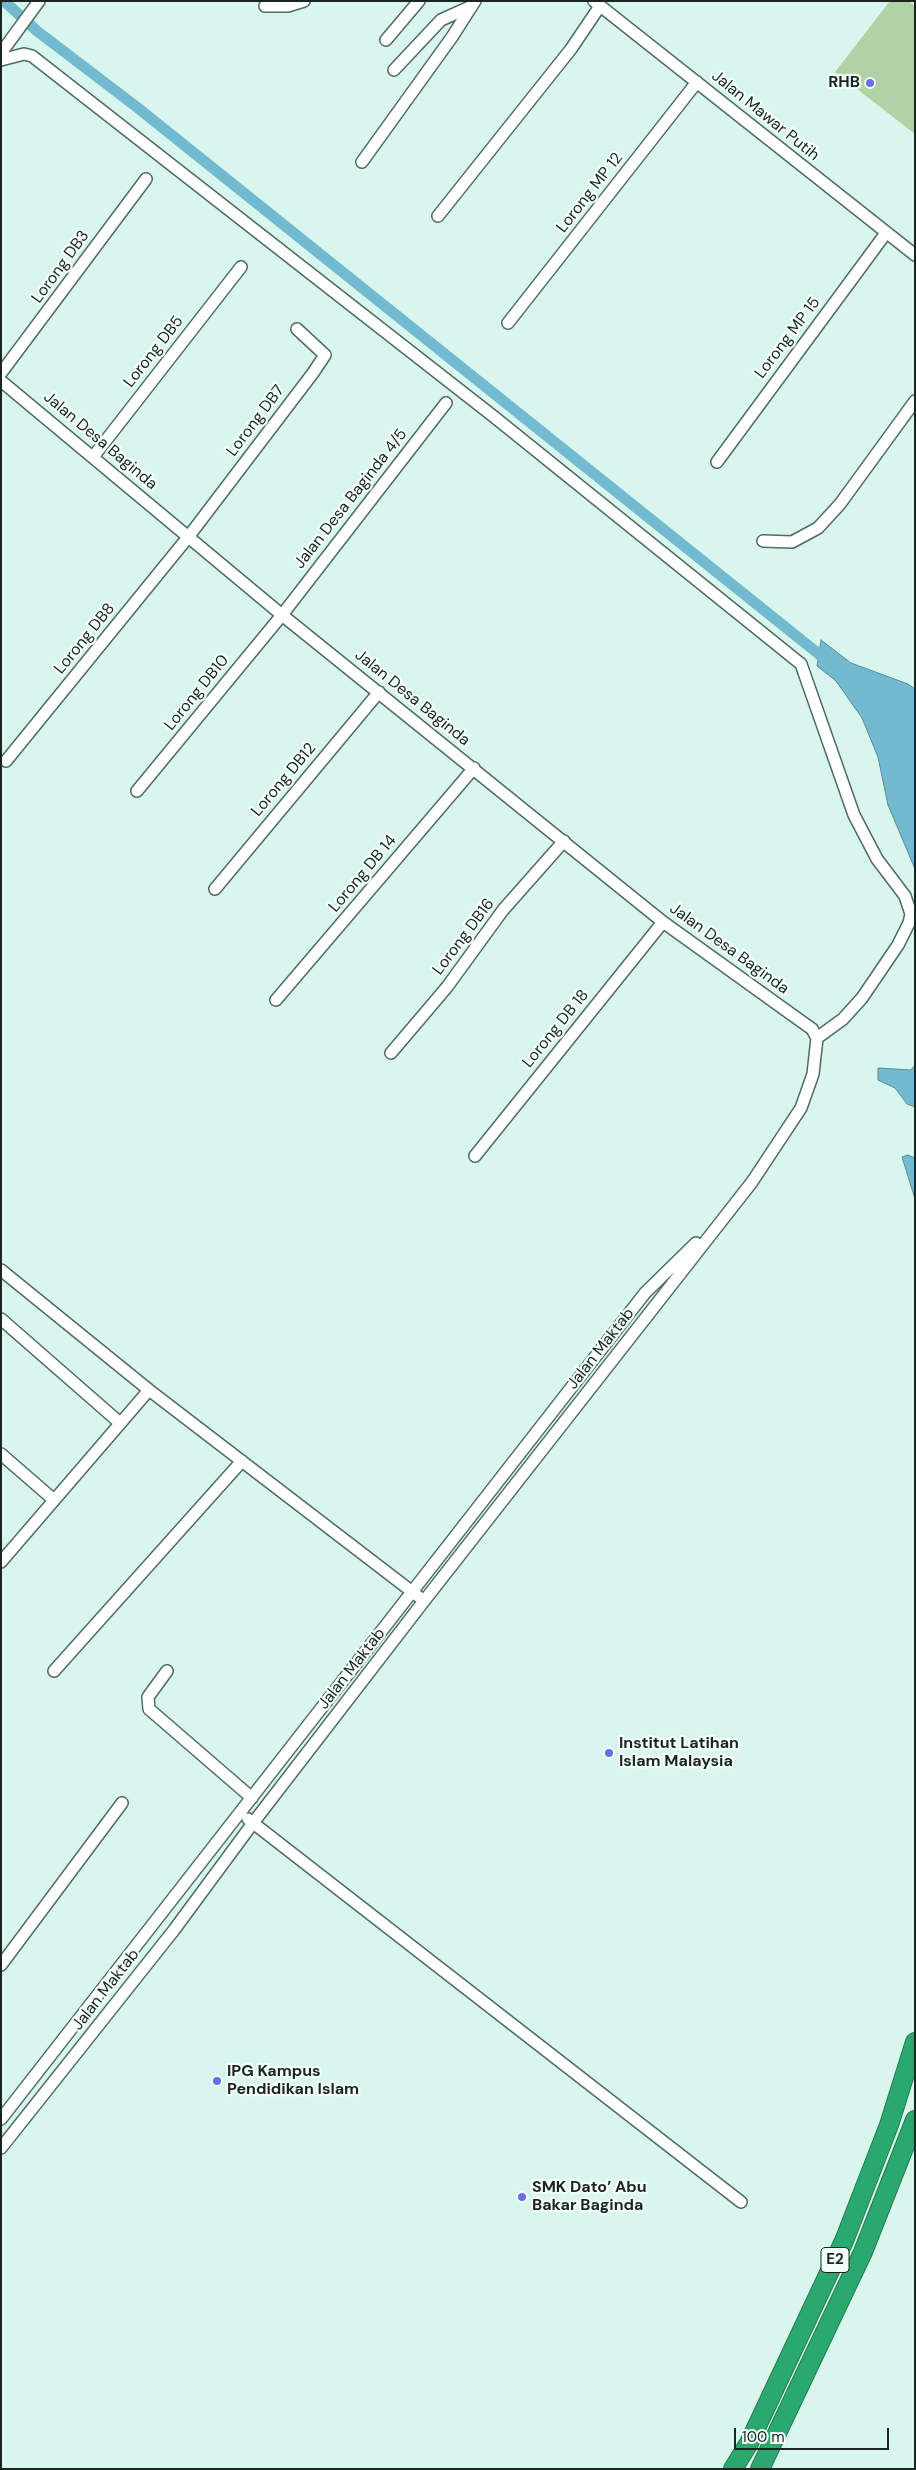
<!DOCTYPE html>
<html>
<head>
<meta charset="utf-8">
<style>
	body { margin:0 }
	#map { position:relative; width:916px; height:2470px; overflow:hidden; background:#d8f6ee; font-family:"DM Sans",sans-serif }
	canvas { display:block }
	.frame { position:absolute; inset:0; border:2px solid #1a2522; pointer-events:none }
	.scale { position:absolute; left:734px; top:2428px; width:155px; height:22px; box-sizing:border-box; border:2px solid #1a2522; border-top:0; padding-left:6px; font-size:15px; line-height:18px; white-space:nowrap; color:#1a2522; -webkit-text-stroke:4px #f3fefb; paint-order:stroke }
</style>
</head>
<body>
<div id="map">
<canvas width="916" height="2470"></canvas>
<div class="frame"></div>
<div class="scale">100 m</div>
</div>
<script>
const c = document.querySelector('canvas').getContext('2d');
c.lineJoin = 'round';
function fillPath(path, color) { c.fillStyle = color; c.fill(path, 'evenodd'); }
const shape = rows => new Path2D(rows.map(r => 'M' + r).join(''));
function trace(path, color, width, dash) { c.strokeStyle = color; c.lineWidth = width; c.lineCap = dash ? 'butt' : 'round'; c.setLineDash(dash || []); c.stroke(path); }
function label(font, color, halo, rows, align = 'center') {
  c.font = font + ' "DM Sans",sans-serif'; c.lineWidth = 4.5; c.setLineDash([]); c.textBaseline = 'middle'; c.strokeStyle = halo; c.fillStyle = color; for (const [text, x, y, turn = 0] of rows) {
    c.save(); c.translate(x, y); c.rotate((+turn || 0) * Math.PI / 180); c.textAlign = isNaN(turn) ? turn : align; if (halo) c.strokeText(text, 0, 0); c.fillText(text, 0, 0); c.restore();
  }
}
fillPath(shape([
	[890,1,909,1,915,6,915,134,835,72]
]), '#b0d2a4');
const water = shape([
	[821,640,851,663,908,684,915,689,915,869,888,805,878,757,862,718,836,681,817,666,821,640],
	[915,1065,915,1107,907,1104,895,1088,878,1080,878,1068,911,1070,915,1065],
	[908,1155,915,1158,915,1199,902,1157,908,1155]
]);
fillPath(water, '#71bacf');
trace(water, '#578d9b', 1);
trace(shape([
	[4,1,37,31,138,108,830,663]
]), '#71bacf', 11);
const minor = shape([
	[594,1,915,255],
	[265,6,288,6,304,1],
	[386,40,419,1],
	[1,53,39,1],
	[1,60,24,54,32,56,493,416,801,664,854,815,877,859,905,896,911,914,909,923,898,945,862,998,843,1019,817,1038],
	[394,70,441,20,472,6],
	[362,162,452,37,475,1],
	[438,216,571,49,600,6],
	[508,323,697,82],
	[1,373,146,179],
	[1,381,282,615,663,922,791,1014,812,1029,817,1038,813,1074,801,1108,752,1182,424,1601,253,1823,174,1930,1,2148],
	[93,457,241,267],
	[717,462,886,233],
	[763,541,792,542,818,528,840,504,915,401],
	[6,761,189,536,313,373,325,355,297,329],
	[137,791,282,615,446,403],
	[215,889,379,692],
	[276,1000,474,768],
	[391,1053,447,987,503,910,564,841],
	[475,1156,663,922],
	[1,1270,149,1390,419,1597],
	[1,1319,120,1423],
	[1,1454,54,1500],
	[1,1562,149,1390],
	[54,1671,242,1461],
	[167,1671,148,1697,149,1709,252,1798],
	[248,1819,741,2202],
	[1,1965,122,1803],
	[1,2119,645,1293,696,1243]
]);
const highway = shape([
	[733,2469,749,2443,844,2241,889,2125,915,2042],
	[760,2469,863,2252,915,2120]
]);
trace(minor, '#506a64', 14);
trace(highway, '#247b53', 20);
trace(minor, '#fff', 11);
trace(highway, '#29a96d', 18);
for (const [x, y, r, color] of [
	[870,83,5,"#6c6ee8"],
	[609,1753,5,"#6c6ee8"],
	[217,2081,5,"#6c6ee8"],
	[522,2197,5,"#6c6ee8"]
]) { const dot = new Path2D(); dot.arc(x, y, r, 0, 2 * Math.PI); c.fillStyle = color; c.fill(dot); trace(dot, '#f3fefb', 2); }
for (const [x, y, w] of [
	[835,2260,28]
]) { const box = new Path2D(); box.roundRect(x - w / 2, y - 12.5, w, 25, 4); c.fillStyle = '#f3fefb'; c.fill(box); trace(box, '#1a2522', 1); }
label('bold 15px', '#1a2522', null, [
	["E2",835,2260]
]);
label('bold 16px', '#1a2522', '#f3fefb', [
	["RHB",860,83,"right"],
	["Institut Latihan",619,1744],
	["Islam Malaysia",619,1762],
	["IPG Kampus",227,2072],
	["Pendidikan Islam",227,2090],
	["SMK Dato’ Abu",532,2188],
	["Bakar Baginda",532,2206]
], 'left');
label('16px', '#1a2522', '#f3fefb', [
	["Jalan Mawar Putih",765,116,39],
	["Lorong MP 12",590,193,-52],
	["Lorong DB3",61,267,-54],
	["Lorong MP 15",788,338,-53],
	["Lorong DB5",154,352,-52],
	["Lorong DB7",256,421,-53],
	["Jalan Desa Baginda",100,441,40],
	["Jalan Desa Baginda 4/5",351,499,-52],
	["Lorong DB8",85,639,-51],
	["Lorong DB10",197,693,-51],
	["Jalan Desa Baginda",412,698,39],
	["Lorong DB12",284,780,-50],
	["Lorong DB 14",363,874,-50],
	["Lorong DB16",464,937,-53],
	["Jalan Desa Baginda",729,949,36],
	["Lorong DB 18",556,1029,-51],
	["Jalan Maktab",601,1349,-52],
	["Jalan Maktab",352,1669,-52],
	["Jalan Maktab",106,1990,-52]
]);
</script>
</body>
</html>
